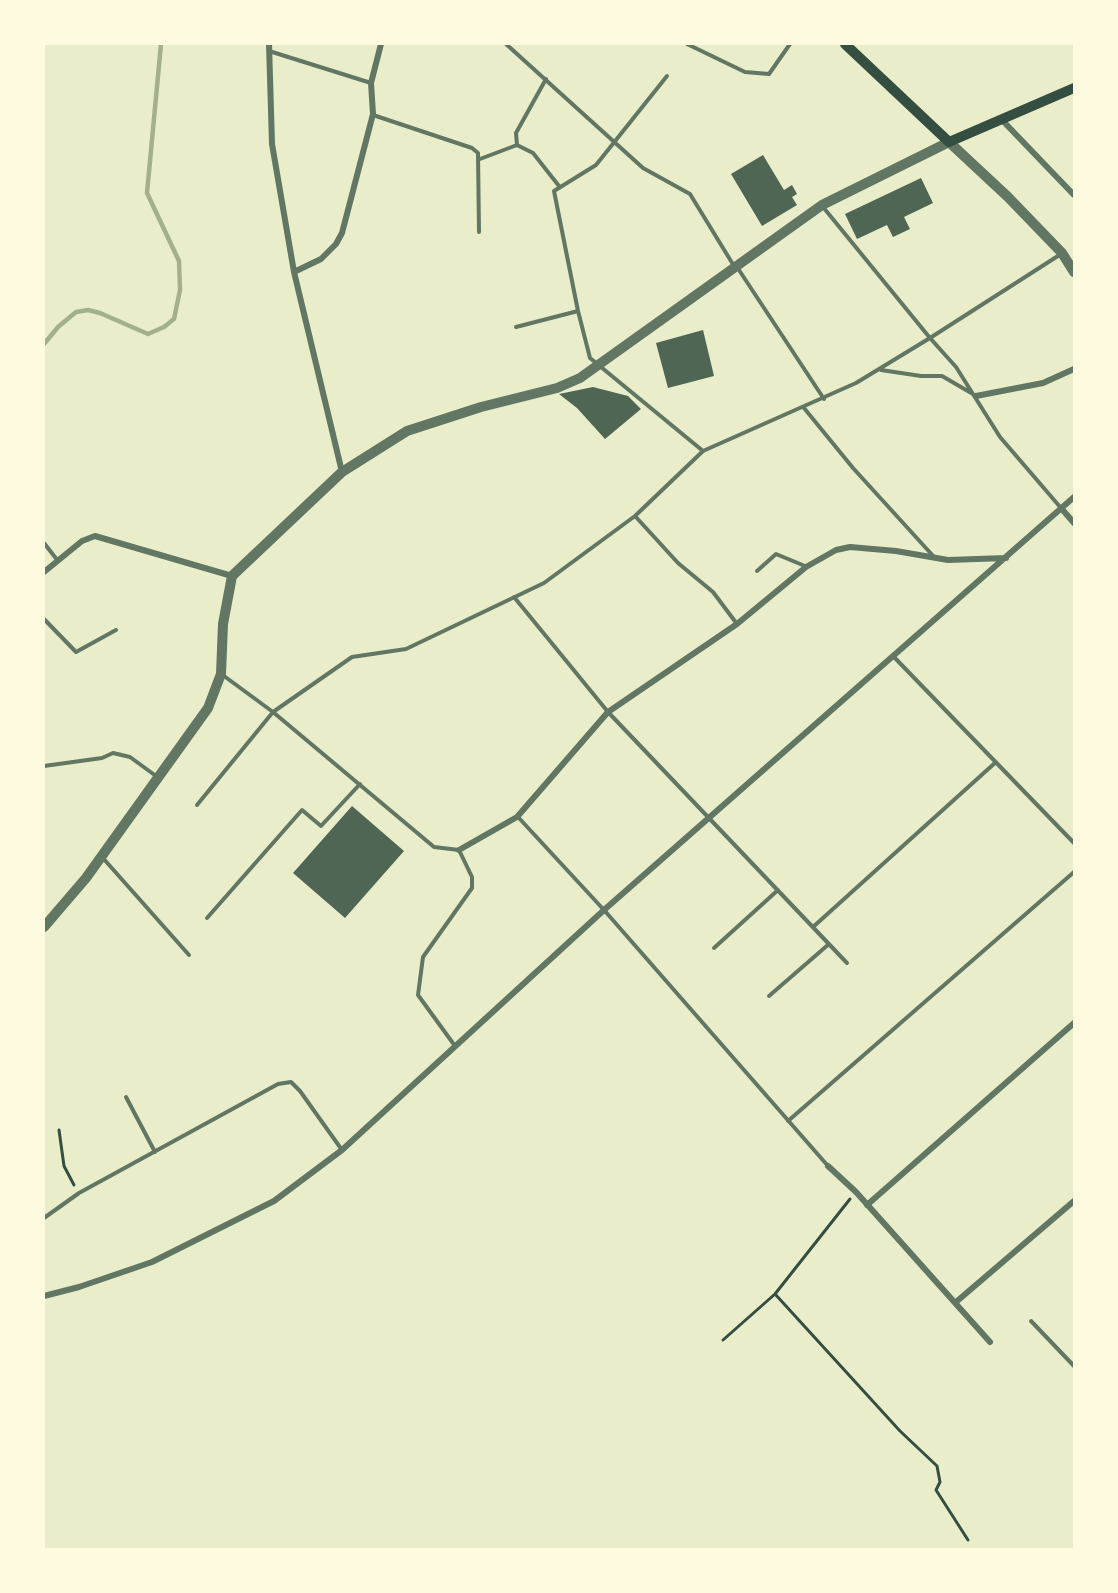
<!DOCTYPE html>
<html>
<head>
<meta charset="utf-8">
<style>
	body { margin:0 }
	#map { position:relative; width:1118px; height:1593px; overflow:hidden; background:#e9edc9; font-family:"PT Serif",serif }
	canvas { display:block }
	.frame { position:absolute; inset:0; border:45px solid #fefae0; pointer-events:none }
</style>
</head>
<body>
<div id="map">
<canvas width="1118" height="1593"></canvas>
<div class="frame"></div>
</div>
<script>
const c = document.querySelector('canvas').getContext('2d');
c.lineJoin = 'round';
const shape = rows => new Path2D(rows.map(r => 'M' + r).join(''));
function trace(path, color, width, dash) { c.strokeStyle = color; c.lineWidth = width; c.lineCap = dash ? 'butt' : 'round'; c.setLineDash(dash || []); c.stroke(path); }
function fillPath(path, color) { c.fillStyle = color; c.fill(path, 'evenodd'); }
trace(shape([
	[44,344,58,327,76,312,88,310,100,313,148,334,164,327,174,319,180,290,179,261,147,193,161,44]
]), '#a3b18a', 4.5);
fillPath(shape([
	[763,155,784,190,792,185,797,194,792,197,797,205,762,226,731,174],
	[921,178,933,203,904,217,910,229,893,237,887,225,857,239,845,214],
	[703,330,714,376,668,388,656,343],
	[593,387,628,396,641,409,605,439,577,408,559,394],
	[352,806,404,851,345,918,293,873]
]), '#4f6655');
trace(shape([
	[59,1130,64,1166,74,1185],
	[775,1294,900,1431,937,1466,940,1482,936,1490,968,1540],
	[723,1340,775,1294,850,1199]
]), '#344e41', 3);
trace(shape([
	[506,44,643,168,690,194,734,266],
	[687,44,745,72,769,74,790,44],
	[269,51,371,83],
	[667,76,596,165,554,191,578,311,590,358,703,451],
	[546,79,516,133,517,145,533,153,559,186],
	[373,115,472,148,478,153,479,232],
	[480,159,517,145],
	[823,207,930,338,1061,254],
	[737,267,824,399],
	[516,327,578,311],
	[881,370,921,376,942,376,973,394],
	[804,408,853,468,935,558],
	[635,516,678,563,713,592,737,624],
	[44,543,58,561],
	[757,571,776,554,805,566],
	[514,597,608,712,847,963],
	[44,619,76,652,116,630],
	[893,656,1074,843],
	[224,676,273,712,434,847,459,850,472,877,472,888,423,957,418,995,455,1046],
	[44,766,102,758,113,753,130,757,156,776],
	[197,805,273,712,352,657,406,649,544,583,635,516,703,451,856,383,930,338,956,367,1000,437,1061,508],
	[518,817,604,910,828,1166],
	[102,857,189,955],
	[207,918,302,810,321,826,360,784],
	[813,927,996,762],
	[714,948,778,890],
	[769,996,829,944],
	[126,1097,155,1152],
	[788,1121,1074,872],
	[44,1218,79,1193,278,1084,291,1082,300,1091,342,1150],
	[1031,1321,1074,1366]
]), '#617663', 4);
trace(shape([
	[269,44,272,144,294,272,342,472],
	[1002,120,1074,195],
	[294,272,321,259,336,244,342,233,373,114,371,83,381,44],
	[976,396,1043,383,1074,369],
	[1061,508,1074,523],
	[44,572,82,541,95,536,232,576],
	[459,850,517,817,608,712,737,624,806,567,836,550,850,547,896,551,948,560,1006,558],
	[828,1166,856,1192,990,1342],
	[867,1205,1074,1023],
	[44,1296,79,1287,152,1262,274,1201,342,1150,604,910,1074,497],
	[956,1302,1074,1201]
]), '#617663', 6);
trace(shape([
	[44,927,86,878,208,708,221,674,223,624,232,576,342,472,407,431,481,407,557,388,580,378,822,205,949,142,1008,197,1062,253,1074,272]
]), '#617663', 10);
trace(shape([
	[845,44,949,142,1074,88]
]), '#344e41', 10);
</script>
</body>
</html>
